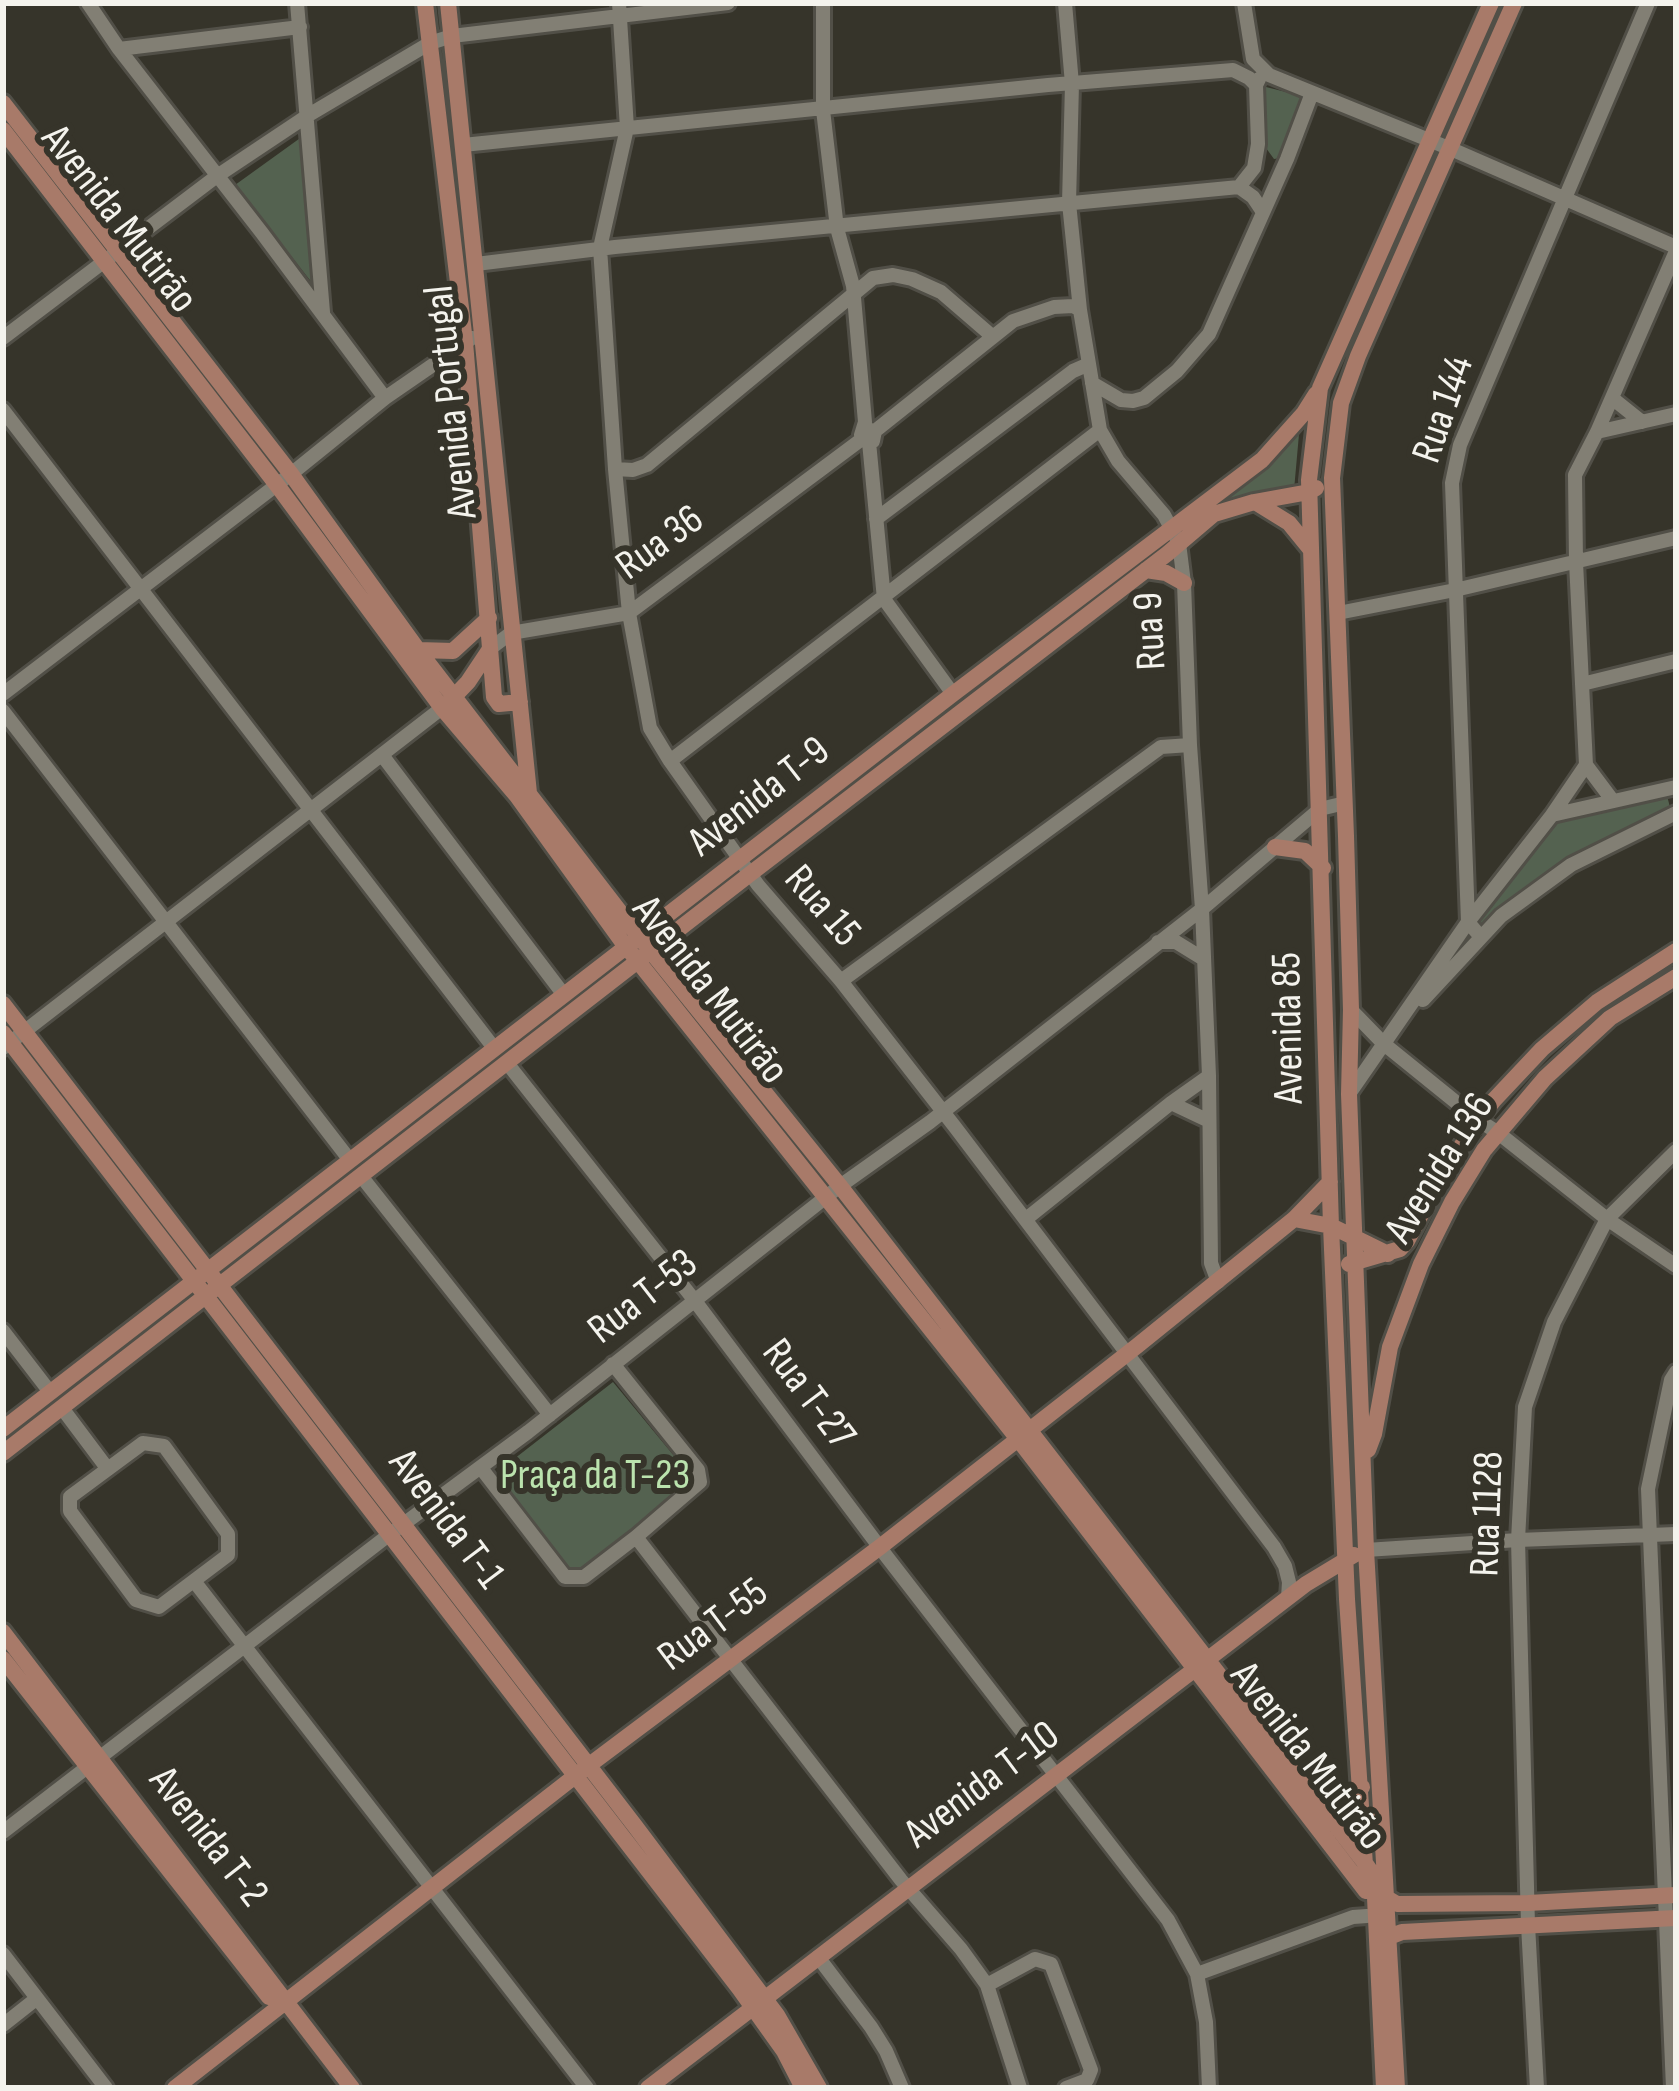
<!DOCTYPE html>
<html>
<head>
<meta charset="utf-8">
<style>
	body { margin:0 }
	#map { position:relative; width:1679px; height:2091px; overflow:hidden; background:#36342a; font-family:"Sofia Sans Condensed",sans-serif }
	canvas { display:block }
	.frame { position:absolute; inset:0; border:6px solid #f4f3ed; pointer-events:none }
</style>
</head>
<body>
<div id="map">
<canvas width="1679" height="2091"></canvas>
<div class="frame"></div>
</div>
<script>
const c = document.querySelector('canvas').getContext('2d');
c.lineJoin = 'round';
function fillPath(path, color) { c.fillStyle = color; c.fill(path, 'evenodd'); }
const shape = rows => new Path2D(rows.map(r => 'M' + r).join(''));
function trace(path, color, width, dash) { c.strokeStyle = color; c.lineWidth = width; c.lineCap = dash ? 'butt' : 'round'; c.setLineDash(dash || []); c.stroke(path); }
function label(font, color, halo, rows, align = 'center') {
  c.font = font + ' "Sofia Sans Condensed",sans-serif'; c.lineWidth = 12; c.setLineDash([]); c.textBaseline = 'middle'; c.strokeStyle = halo; c.fillStyle = color; for (const [text, x, y, turn = 0] of rows) {
    c.save(); c.translate(x, y); c.rotate((+turn || 0) * Math.PI / 180); c.textAlign = isNaN(turn) ? turn : align; if (halo) c.strokeText(text, 0, 0); c.fillText(text, 0, 0); c.restore();
  }
}
fillPath(shape([
	[1258,85,1306,97,1281,158,1274,159,1266,148],
	[303,136,320,293,235,185],
	[1300,423,1294,490,1226,501,1196,523,1193,519],
	[1666,792,1671,811,1565,863,1483,928,1476,920,1553,818],
	[613,1382,689,1474,690,1483,581,1570,569,1570,496,1473]
]), '#546250');
const minor = shape([
	[88,3,119,49,262,233,385,398],
	[297,3,323,312],
	[619,3,627,128,600,248,615,469,629,613,650,728,670,761,758,885,841,981,955,1127,1274,1547,1285,1566,1289,1582,1288,1598],
	[823,3,823,110,837,228,853,286,865,422,861,435,865,441,873,441,875,431,864,429],
	[1065,3,1072,84,1069,203,1080,310,1100,430,1118,461,1164,515,1179,543,1184,583,1190,745,1202,909,1209,1076,1211,1263,1218,1282],
	[1244,3,1253,59,1269,75,1451,149,1676,247],
	[119,49,300,27],
	[463,145,1048,85,1233,70,1249,78,1256,85],
	[1239,187,1254,168,1258,144,1256,85,1259,79],
	[476,264,615,247,1239,187,1253,197,1263,212],
	[3,338,217,176,307,116,430,43,452,36,728,3],
	[1092,383,1121,400,1133,401,1144,398,1177,371,1209,334,1287,159,1312,93],
	[1612,398,1642,422],
	[3,410,494,1048],
	[875,431,1013,321,1054,307,1073,306,1080,310],
	[1597,432,1676,414],
	[869,442,884,599,953,694],
	[615,469,633,470,647,465,873,278,893,275,912,279,941,292,992,336],
	[876,519,1073,371,1089,364],
	[1338,613,1455,590,1676,538],
	[491,648,511,633,629,613,862,439],
	[1582,684,1676,661],
	[3,694,291,474,385,398,472,338],
	[3,711,349,1159],
	[382,755,564,995],
	[670,761,1100,430],
	[1613,801,1586,765,1576,562,1575,475,1597,432,1676,251],
	[1552,815,1586,765],
	[1480,936,1468,922,1452,483,1460,445,1648,3],
	[1158,942,1176,942,1202,958],
	[841,981,1161,747,1190,745],
	[1423,1000,1501,916,1571,865,1676,813],
	[1351,1010,1384,1044,1478,1120,1497,1132,1607,1219,1676,1266],
	[3,1048,442,708],
	[507,1063,695,1301,887,1557,1168,1920,1197,1974,1206,2022,1209,2088],
	[1349,1094,1468,922,1552,815,1676,787],
	[1171,1103,1209,1121],
	[361,1176,550,1415],
	[1026,1219,1171,1103,1209,1076],
	[3,1331,50,1392],
	[62,1408,107,1468],
	[143,1443,164,1446,228,1534,228,1555,159,1607,136,1600,70,1511,70,1497,143,1443],
	[481,1468,565,1577,584,1577,636,1537,700,1482,698,1470,613,1364],
	[636,1537,901,1880,961,1949,987,1985,1020,2088],
	[1366,1550,1518,1540,1676,1534],
	[194,1581,587,2088],
	[3,1832,390,1534,528,1432,840,1186,930,1122,1202,909,1320,809,1345,803],
	[3,1954,106,2088],
	[818,1957,871,2027,886,2051,902,2088],
	[1197,1974,1353,1917,1367,1916],
	[987,1985,1035,1959,1051,1964,1091,2070,1087,2080,1066,2088],
	[3,2025,36,1999],
	[1537,2088,1528,1925,1518,1540,1525,1407,1554,1322,1607,1219,1676,1151],
	[1673,2088,1648,1489,1671,1380,1676,1372]
]);
const major = shape([
	[425,3,465,342,494,697,499,704,520,702],
	[448,3,529,793],
	[3,103,291,474,418,650,633,929,840,1186,1365,1863,1374,1876,1384,2088],
	[3,130,277,485,442,708,517,796,621,940,1018,1439,1366,1891],
	[1255,502,1289,523,1311,550],
	[1146,570,1166,573,1184,583],
	[418,650,453,651,489,618],
	[447,704,468,682,490,649],
	[1275,847,1305,851,1323,868],
	[3,1004,635,1826,777,2015,819,2088],
	[3,1033,739,1988,784,2051,803,2088],
	[1294,1219,1331,1226,1388,1254],
	[1349,1264,1400,1249,1407,1241,1437,1184,1478,1120,1494,1100,1542,1049,1597,1002,1676,951],
	[3,1429,953,694,1262,460,1304,413,1316,394],
	[1368,1450,1374,1434,1390,1347,1421,1264,1452,1202,1484,1150,1545,1078,1610,1018,1676,977],
	[3,1453,750,874,1167,554,1214,514,1254,502,1309,492,1316,488],
	[3,1632,352,2088],
	[3,1659,269,1997],
	[1315,1798,1334,1803,1343,1802,1362,1787],
	[1365,1865,1347,1599,1331,1226,1309,480,1320,388,1491,3],
	[1387,1898,1397,1904,1528,1903,1676,1895],
	[1389,1937,1402,1932,1676,1918],
	[175,2088,588,1766,880,1547,1137,1346,1294,1219,1330,1182],
	[648,2088,1306,1584,1354,1555],
	[1397,2088,1366,1550,1349,1094,1351,1010,1346,836,1332,478,1341,403,1358,356,1514,3]
]);
trace(minor, '#514f47', 20);
trace(major, '#514f47', 22);
trace(minor, '#827f74', 14);
trace(major, '#a87a69', 16);
label('42px', '#f4f3ed', '#36342a', [
	["Avenida Mutirão",118,220,52],
	["Avenida Portugal",453,402,-96],
	["Rua 144",1445,410,-71],
	["Rua 36",661,544,-36],
	["Rua 9",1152,631,-93],
	["Avenida T-9",760,798,-38],
	["Rua 15",821,907,49],
	["Avenida Mutirão",709,991,52],
	["Avenida 85",1290,1028,-91],
	["Avenida 136",1441,1169,-58],
	["Rua T-53",644,1298,-38],
	["Rua T-27",807,1395,53],
	["Rua 1128",1489,1514,-88],
	["Avenida T-1",445,1520,53],
	["Rua T-55",714,1626,-37],
	["Avenida Mutirão",1307,1757,52],
	["Avenida T-10",983,1786,-37],
	["Avenida T-2",207,1838,52]
]);
label('42px', '#bbe3ae', '#36342a', [
	["Praça da T-23",595,1477]
]);
</script>
</body>
</html>
